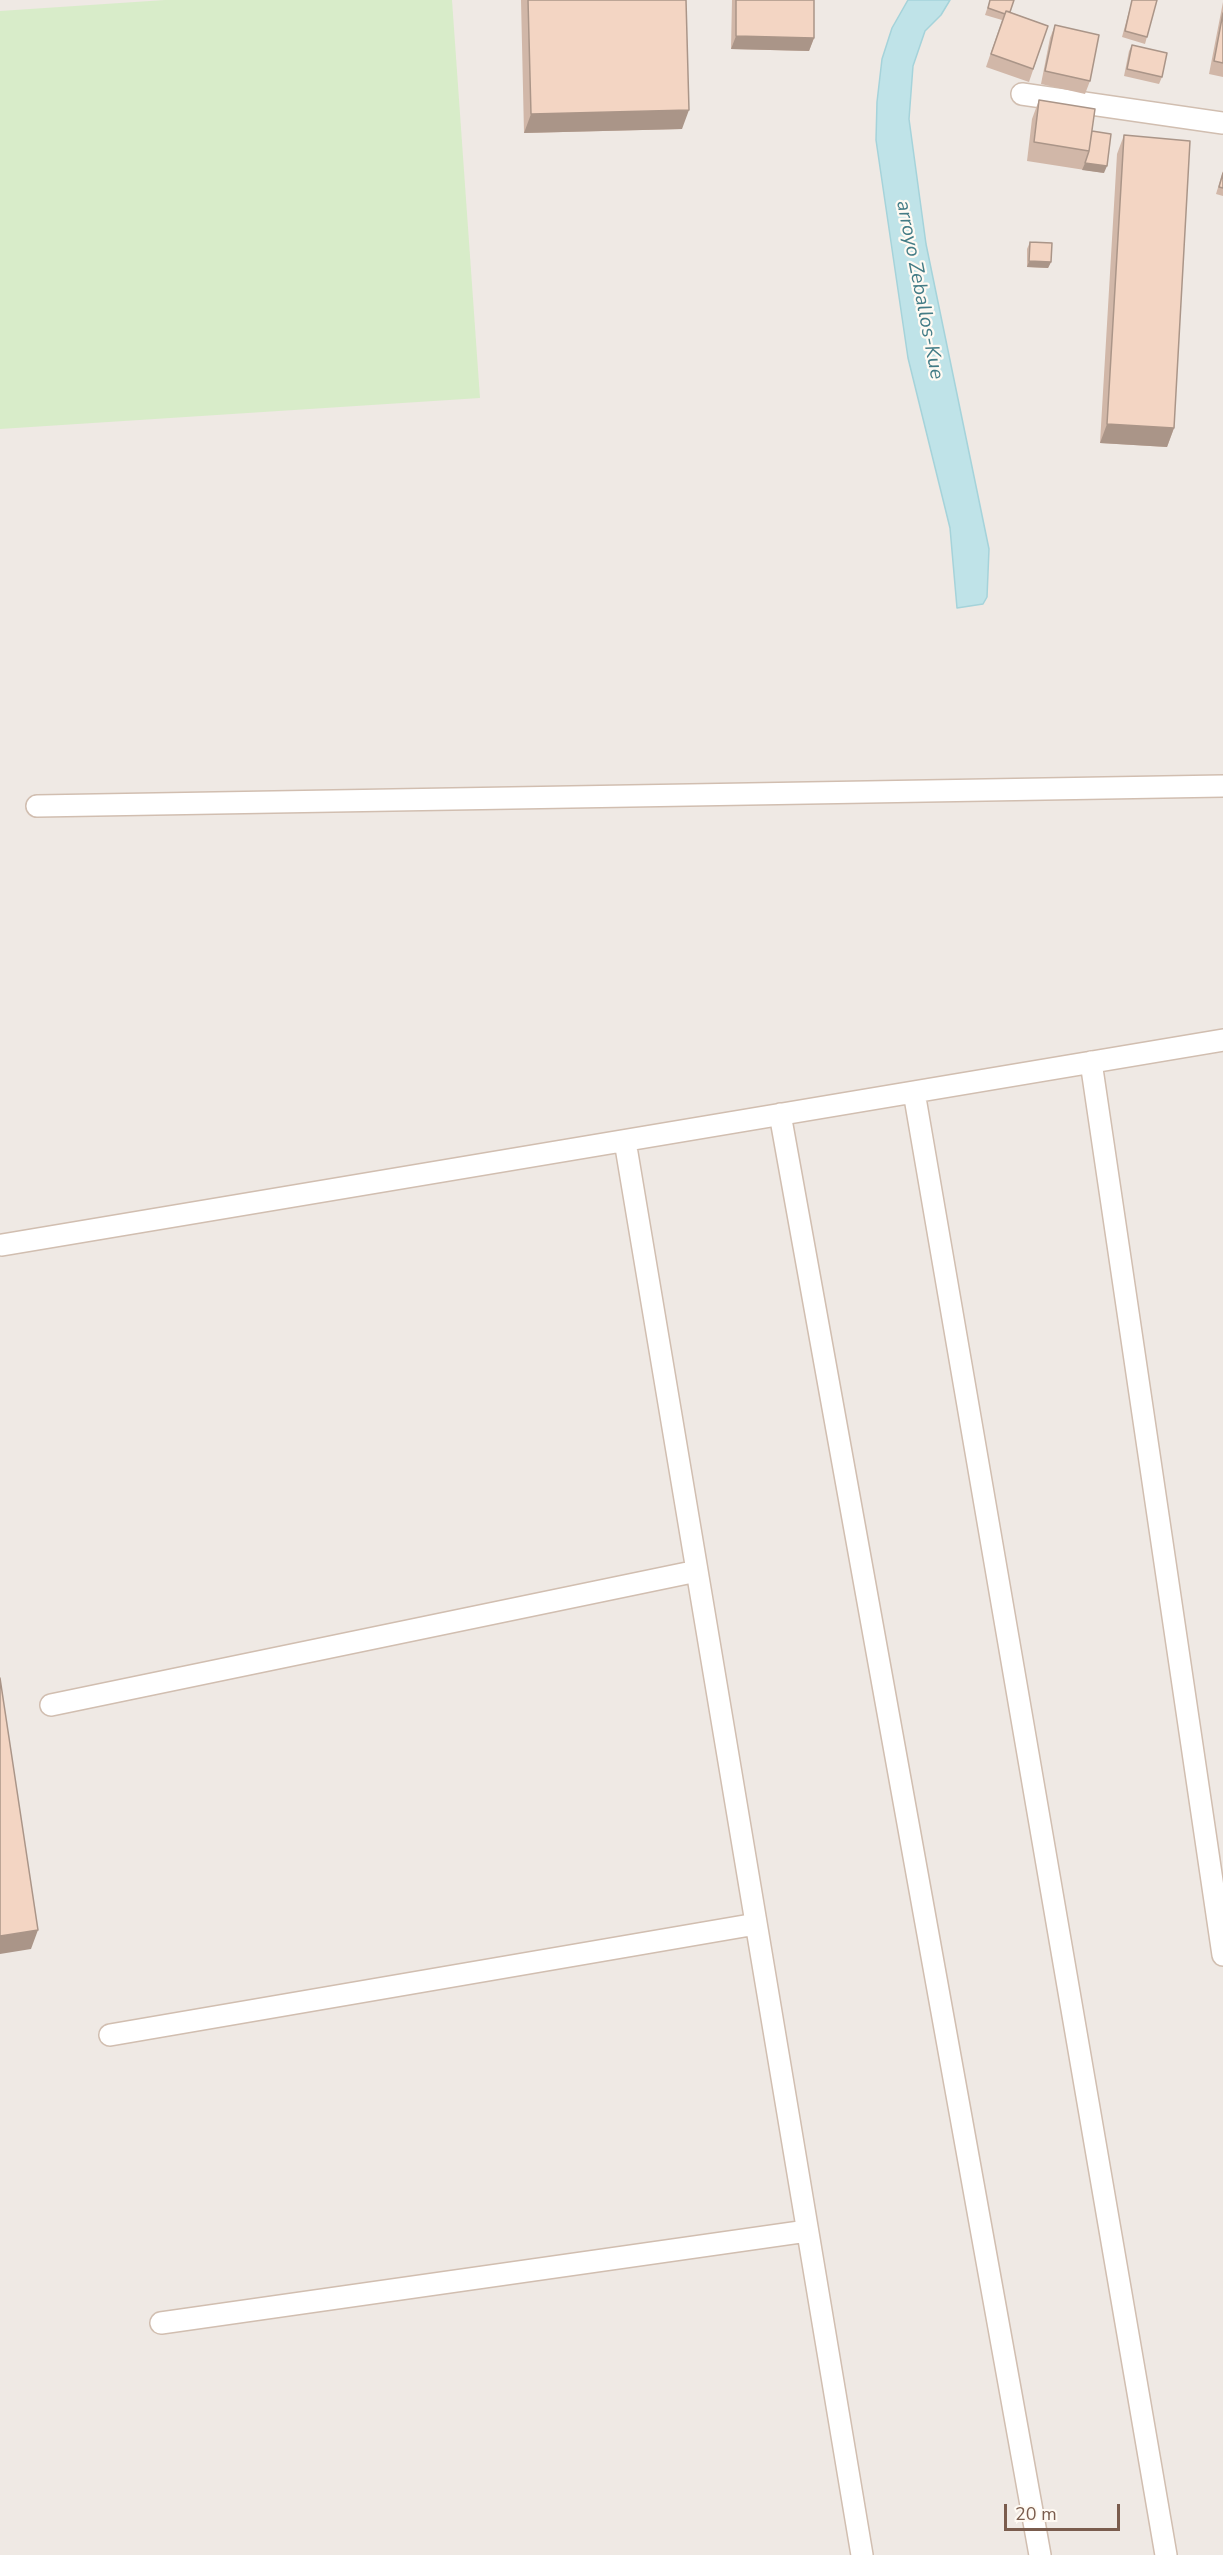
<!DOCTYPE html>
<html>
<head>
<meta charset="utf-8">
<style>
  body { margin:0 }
  #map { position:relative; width:1223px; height:2555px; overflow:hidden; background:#fdf6ec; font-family:"Nunito Sans",sans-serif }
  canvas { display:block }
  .scale { position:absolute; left:1004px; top:2504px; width:116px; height:27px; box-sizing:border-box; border:3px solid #7a5c4d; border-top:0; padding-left:8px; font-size:18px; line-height:21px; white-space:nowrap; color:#7a5c4d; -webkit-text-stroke:4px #fffaf3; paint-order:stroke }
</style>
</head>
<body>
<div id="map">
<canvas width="1223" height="2555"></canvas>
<div class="scale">20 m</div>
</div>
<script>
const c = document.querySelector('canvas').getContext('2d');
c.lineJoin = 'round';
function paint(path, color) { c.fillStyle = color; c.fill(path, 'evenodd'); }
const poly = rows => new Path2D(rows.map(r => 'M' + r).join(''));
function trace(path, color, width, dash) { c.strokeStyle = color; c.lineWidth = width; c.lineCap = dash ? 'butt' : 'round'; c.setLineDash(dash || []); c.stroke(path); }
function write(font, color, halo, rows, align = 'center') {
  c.font = font + ' "Nunito Sans",sans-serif'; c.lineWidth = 4.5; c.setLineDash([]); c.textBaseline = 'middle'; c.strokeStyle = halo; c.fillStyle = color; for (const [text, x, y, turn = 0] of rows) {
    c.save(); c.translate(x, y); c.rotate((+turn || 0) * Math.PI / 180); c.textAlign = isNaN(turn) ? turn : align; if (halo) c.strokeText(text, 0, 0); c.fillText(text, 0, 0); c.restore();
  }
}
paint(poly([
  [0,0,1223,0,1223,2555,0,2555]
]), '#efe9e4');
paint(poly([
  [165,0,452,0,480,398,0,429,0,11]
]), '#d8ecc9');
const water = poly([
  [908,0,950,0,941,15,925,31,913,66,909,119,926,244,989,549,987,597,983,604,957,608,950,528,908,358,876,140,877,102,882,59,892,28,908,0]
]);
paint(water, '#bfe3e8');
trace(water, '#a5d3da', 1.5);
const service = poly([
  [1022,94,1223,123],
  [37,806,1223,786],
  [1091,1062,1223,1955],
  [914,1092,1166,2555],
  [780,1114,1040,2555],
  [625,1141,862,2555],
  [2,1245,1223,1040],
  [51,1705,697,1571],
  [110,2035,756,1924],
  [161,2323,807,2231]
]);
trace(service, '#d1beb0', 24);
trace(service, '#fff', 21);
paint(poly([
  [521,0,686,0,682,129,524,133],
  [732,0,814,0,814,38,809,51,731,49],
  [990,0,1010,12,1048,26,1029,82,986,67,1002,20,985,15],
  [1132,0,1157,0,1145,44,1122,37],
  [1223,2,1223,77,1209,74],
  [1055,25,1090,81,1085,94,1041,84,1050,38],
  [1132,45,1162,77,1159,84,1124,76,1129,51],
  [1039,100,1092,131,1104,173,1027,161,1032,119],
  [1124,135,1174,428,1167,447,1100,443,1117,154],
  [1223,171,1223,196,1216,194],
  [1030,242,1051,262,1048,268,1027,267,1027,249]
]), '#d1b7a8');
paint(poly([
  [736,36,814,38,809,51,731,49],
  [689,110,682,129,524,133,531,114],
  [1085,163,1107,166,1104,173,1082,170],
  [1029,261,1051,262,1048,268,1027,267],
  [1107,424,1174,428,1167,447,1100,443],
  [38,1930,31,1949,0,1954,0,1936]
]), '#aa9588');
const building = poly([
  [528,0,686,0,689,110,531,114,528,0],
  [736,0,814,0,814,38,736,36,736,0],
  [990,0,1014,0,1010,12,1006,11,1005,14,988,8,990,0],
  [1132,0,1157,0,1147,37,1125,31,1132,0],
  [1006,11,1048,26,1033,69,991,54,1006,11],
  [1223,13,1223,63,1214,61,1223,13],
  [1055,25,1099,35,1090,81,1045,71,1055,25],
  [1132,45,1167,53,1162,77,1127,69,1132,45],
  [1039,100,1095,109,1089,151,1034,142,1039,100],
  [1092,131,1111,134,1107,166,1085,163,1089,151,1092,131],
  [1124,135,1190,141,1174,428,1107,424,1124,135],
  [1223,173,1223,188,1219,187,1223,173],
  [1030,242,1052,243,1051,262,1029,261,1030,242],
  [0,1678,38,1930,0,1936,0,1678]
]);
paint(building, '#f3d5c3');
trace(building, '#aa9588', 1.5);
write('italic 20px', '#437c86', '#fffaf3', [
  ["arroyo Zeballos-Kue",919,290,79]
]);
</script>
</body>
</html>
